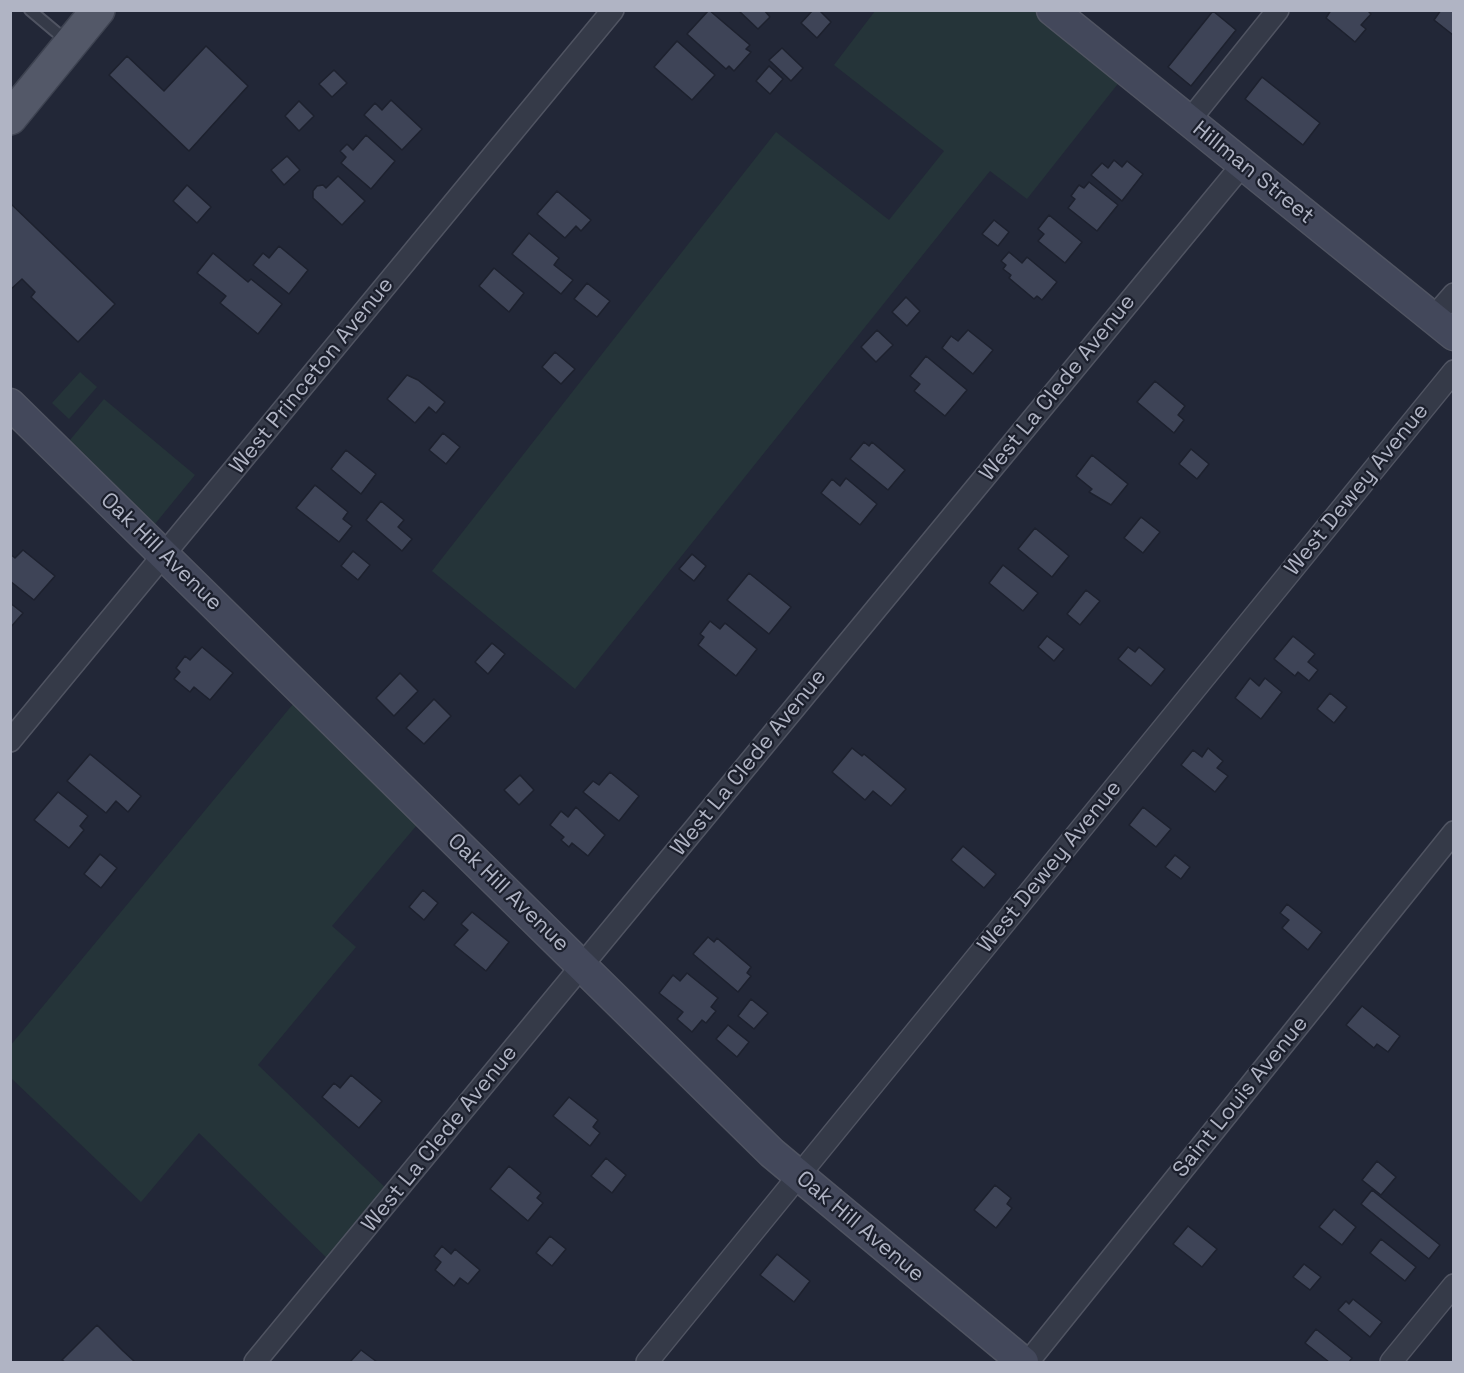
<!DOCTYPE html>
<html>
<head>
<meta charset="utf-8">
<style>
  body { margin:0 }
  #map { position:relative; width:1464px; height:1373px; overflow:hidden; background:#222737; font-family:"Space Grotesk",sans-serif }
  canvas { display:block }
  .frame { position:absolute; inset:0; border:12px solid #b0b4c4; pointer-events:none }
</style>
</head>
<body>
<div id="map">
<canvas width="1464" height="1373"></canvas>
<div class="frame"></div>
</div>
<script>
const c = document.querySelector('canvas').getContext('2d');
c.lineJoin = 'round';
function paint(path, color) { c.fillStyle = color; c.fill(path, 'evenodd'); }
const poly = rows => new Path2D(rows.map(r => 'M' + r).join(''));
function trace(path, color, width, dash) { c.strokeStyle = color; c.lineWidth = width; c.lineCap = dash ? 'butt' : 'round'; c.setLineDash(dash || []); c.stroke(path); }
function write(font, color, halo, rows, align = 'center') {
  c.font = font + ' "Space Grotesk",sans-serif'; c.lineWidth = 4.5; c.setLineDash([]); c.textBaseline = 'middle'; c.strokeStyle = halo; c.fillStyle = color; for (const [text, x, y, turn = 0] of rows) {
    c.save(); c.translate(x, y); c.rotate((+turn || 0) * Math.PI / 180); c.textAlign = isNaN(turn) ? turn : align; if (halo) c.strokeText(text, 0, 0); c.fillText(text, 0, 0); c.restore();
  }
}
paint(poly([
  [875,11,1052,11,1128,71,1027,199,990,171,575,689,432,571,776,132,889,220,944,151,834,65],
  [80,372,97,387,69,419,52,403],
  [104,399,195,475,155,524,70,440],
  [303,692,427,813,332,926,356,947,258,1065,393,1195,335,1266,199,1133,141,1202,11,1078,10,1046]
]), '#253439');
const building = poly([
  [709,10,750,45,746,49,751,52,734,71,729,66,726,69,687,34,709,10],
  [738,10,764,10,770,17,758,29,738,10],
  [813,10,819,10,831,22,817,38,801,23,813,10],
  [1331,10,1367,10,1371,14,1361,25,1366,29,1355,42,1326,18,1331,10],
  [1441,10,1454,10,1453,35,1434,20,1441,10],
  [1213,11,1236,30,1191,86,1168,67,1213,11],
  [677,41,715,75,692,100,654,67,677,41],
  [206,46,248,86,189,151,109,75,127,56,164,91,206,46],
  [782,48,803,68,791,81,769,60,782,48],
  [769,66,783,79,770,94,756,81,769,66],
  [334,70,347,83,332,97,319,84,334,70],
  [1262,77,1320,123,1303,145,1245,99,1262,77],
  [391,100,422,129,402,150,364,115,375,103,382,110,391,100],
  [299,101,314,116,299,131,285,116,299,101],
  [366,135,395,161,371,189,341,163,346,157,340,151,347,144,353,150,366,135],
  [287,156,300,170,284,185,271,170,287,156],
  [1114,160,1122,167,1127,161,1143,174,1122,201,1091,175,1102,163,1108,168,1114,160],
  [338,176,365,201,342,225,313,198,313,191,317,186,323,185,326,188,338,176],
  [1089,182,1118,205,1097,231,1068,208,1075,199,1071,196,1079,185,1084,188,1089,182],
  [187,185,211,207,197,223,173,201,187,185],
  [557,191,591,220,581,231,576,226,565,238,537,214,557,191],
  [10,203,115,304,78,342,31,297,35,292,22,279,10,290,10,203],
  [1049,215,1082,242,1065,263,1038,241,1044,234,1038,229,1049,215],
  [994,220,1009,232,998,246,982,234,994,220],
  [529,233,559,258,554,265,573,280,561,294,512,254,529,233],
  [279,246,308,270,289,294,253,265,263,253,269,258,279,246],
  [1009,252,1022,263,1027,257,1057,282,1042,300,1037,296,1034,299,1009,278,1011,275,1003,269,1006,265,1001,261,1009,252],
  [213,253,248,282,251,279,282,304,258,334,220,303,226,296,197,273,213,253],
  [494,268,524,293,509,312,479,286,494,268],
  [587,283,610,301,597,317,574,299,587,283],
  [906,297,920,311,907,326,892,312,906,297],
  [877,330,893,345,876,362,861,347,877,330],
  [968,330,993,350,973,374,942,348,951,336,958,341,968,330],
  [555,352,575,369,561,384,542,367,555,352],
  [926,356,967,390,945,416,914,391,920,384,910,376,926,356],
  [407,375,418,380,445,402,436,413,429,407,415,423,387,399,407,375],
  [1155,381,1185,406,1178,415,1184,420,1174,433,1137,402,1155,381],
  [443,433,460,447,446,464,429,450,443,433],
  [864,442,869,446,872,442,905,470,888,490,850,459,864,442],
  [1191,449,1209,464,1197,479,1179,464,1191,449],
  [346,450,376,474,361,494,331,469,346,450],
  [1092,455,1128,484,1111,505,1089,492,1092,489,1076,476,1092,455],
  [846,478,877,504,860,525,821,493,832,479,840,486,846,478],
  [315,485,348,512,343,519,352,526,339,542,296,508,315,485],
  [381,501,404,520,398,527,412,539,402,551,366,520,381,501],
  [1141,517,1160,532,1143,553,1124,538,1141,517],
  [1035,528,1069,556,1052,577,1018,549,1035,528],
  [23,550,55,576,34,600,10,581,10,554,15,558,23,550],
  [353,551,370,565,358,580,341,566,353,551],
  [692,554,706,566,694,581,679,569,692,554],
  [1003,565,1038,593,1023,611,989,583,1003,565],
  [749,573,791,607,769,634,727,600,749,573],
  [1086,590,1100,601,1080,625,1067,614,1086,590],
  [10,603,23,613,10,628,10,603],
  [710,621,720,629,725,623,757,649,736,676,698,645,704,637,700,634,710,621],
  [1047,636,1064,649,1054,661,1038,647,1047,636],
  [1293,636,1315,654,1308,662,1318,670,1309,681,1298,672,1295,676,1274,659,1293,636],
  [492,643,505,654,488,674,475,662,492,643],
  [202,647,233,673,210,700,194,687,190,692,174,679,180,672,176,668,185,656,190,660,202,647],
  [1128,647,1135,652,1139,647,1165,669,1151,686,1118,659,1128,647],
  [400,673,418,691,394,716,376,698,400,673],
  [1250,678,1259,686,1265,678,1282,692,1261,719,1235,698,1250,678],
  [1330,693,1347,707,1334,723,1317,709,1330,693],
  [434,699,451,716,424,744,406,728,434,699],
  [852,748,862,756,864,754,906,789,891,806,873,791,865,800,832,772,852,748],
  [1208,748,1223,761,1217,768,1228,776,1215,792,1181,765,1193,750,1202,757,1208,748],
  [90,754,141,796,128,812,116,801,106,813,67,781,90,754],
  [610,772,639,796,619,821,583,792,593,781,599,785,610,772],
  [520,775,534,790,519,805,504,790,520,775],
  [58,792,88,816,80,826,84,830,69,848,34,820,58,792],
  [576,807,605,835,588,856,572,843,569,847,561,840,564,837,550,825,561,811,568,817,576,807],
  [1143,807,1171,829,1156,847,1129,825,1143,807],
  [963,846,996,874,984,888,951,860,963,846],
  [100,854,117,868,101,888,84,874,100,854],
  [1175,855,1190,867,1181,879,1165,867,1175,855],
  [423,890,438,903,424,920,409,907,423,890],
  [1287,904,1322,932,1308,950,1282,928,1289,920,1280,913,1287,904],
  [472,912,509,942,486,971,454,945,468,930,461,924,472,912],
  [708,937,714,942,717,938,751,967,747,973,751,976,738,992,693,954,708,937],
  [687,973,718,998,711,1007,716,1011,706,1023,702,1020,692,1032,677,1019,683,1012,659,993,673,975,680,981,687,973],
  [751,999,768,1013,754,1029,738,1016,751,999],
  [1362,1006,1400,1036,1388,1052,1377,1044,1374,1048,1346,1025,1362,1006],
  [728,1025,749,1042,737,1057,716,1039,728,1025],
  [351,1075,382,1101,359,1128,322,1097,334,1083,340,1088,351,1075],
  [569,1097,598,1120,593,1127,600,1133,590,1146,553,1116,569,1097],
  [606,1158,626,1175,612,1193,591,1176,606,1158],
  [1377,1161,1396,1177,1381,1195,1362,1180,1377,1161],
  [509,1166,541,1193,537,1198,543,1203,528,1221,490,1189,509,1166],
  [995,1185,1011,1198,1007,1204,1012,1208,996,1228,974,1210,995,1185],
  [1372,1190,1440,1245,1429,1259,1361,1204,1372,1190],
  [1334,1209,1356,1227,1342,1245,1319,1227,1334,1209],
  [1188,1226,1217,1249,1202,1267,1173,1244,1188,1226],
  [550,1236,566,1249,552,1266,536,1253,550,1236],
  [1381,1239,1416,1267,1405,1281,1370,1253,1381,1239],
  [442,1246,451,1254,455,1249,480,1270,468,1284,460,1278,454,1286,435,1270,441,1262,434,1256,442,1246],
  [777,1254,810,1281,794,1302,760,1275,777,1254],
  [1304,1264,1321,1277,1310,1290,1293,1277,1304,1264],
  [1353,1299,1382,1322,1370,1337,1338,1310,1346,1301,1349,1304,1353,1299],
  [97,1325,123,1351,135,1362,65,1362,62,1360,97,1325],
  [1316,1329,1352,1358,1349,1362,1329,1362,1305,1343,1316,1329],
  [361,1350,377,1362,350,1362,361,1350]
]);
paint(building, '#3e4457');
trace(building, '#1d212e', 1.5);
const lane = poly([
  [30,10,68,42]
]);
const street = poly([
  [1189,121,1278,10],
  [1433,318,1454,294],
  [10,741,613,10],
  [255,1362,1243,164],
  [647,1362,1454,371],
  [1028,1362,1454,832],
  [1391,1362,1454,1285]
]);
const secondary = poly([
  [1052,10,1454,335],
  [10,404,772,1153,1023,1362]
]);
const primary = poly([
  [10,118,98,10]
]);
trace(lane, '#505462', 14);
trace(street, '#505462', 24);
trace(secondary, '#505462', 33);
trace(primary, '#3e4351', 36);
trace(lane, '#353a48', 10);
trace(street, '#353a48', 21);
trace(secondary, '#43485b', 30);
trace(primary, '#535868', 33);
write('22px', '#b0b4c4', '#1b1f2c', [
  ["Hillman Street",1253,173,39],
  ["West Princeton Avenue",312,376,-51],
  ["West La Clede Avenue",1058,388,-51],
  ["West Dewey Avenue",1357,490,-51],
  ["Oak Hill Avenue",161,552,44],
  ["West La Clede Avenue",749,763,-51],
  ["West Dewey Avenue",1050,867,-51],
  ["Oak Hill Avenue",508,893,44],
  ["Saint Louis Avenue",1241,1097,-51],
  ["West La Clede Avenue",440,1139,-51],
  ["Oak Hill Avenue",860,1227,40]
]);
</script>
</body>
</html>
